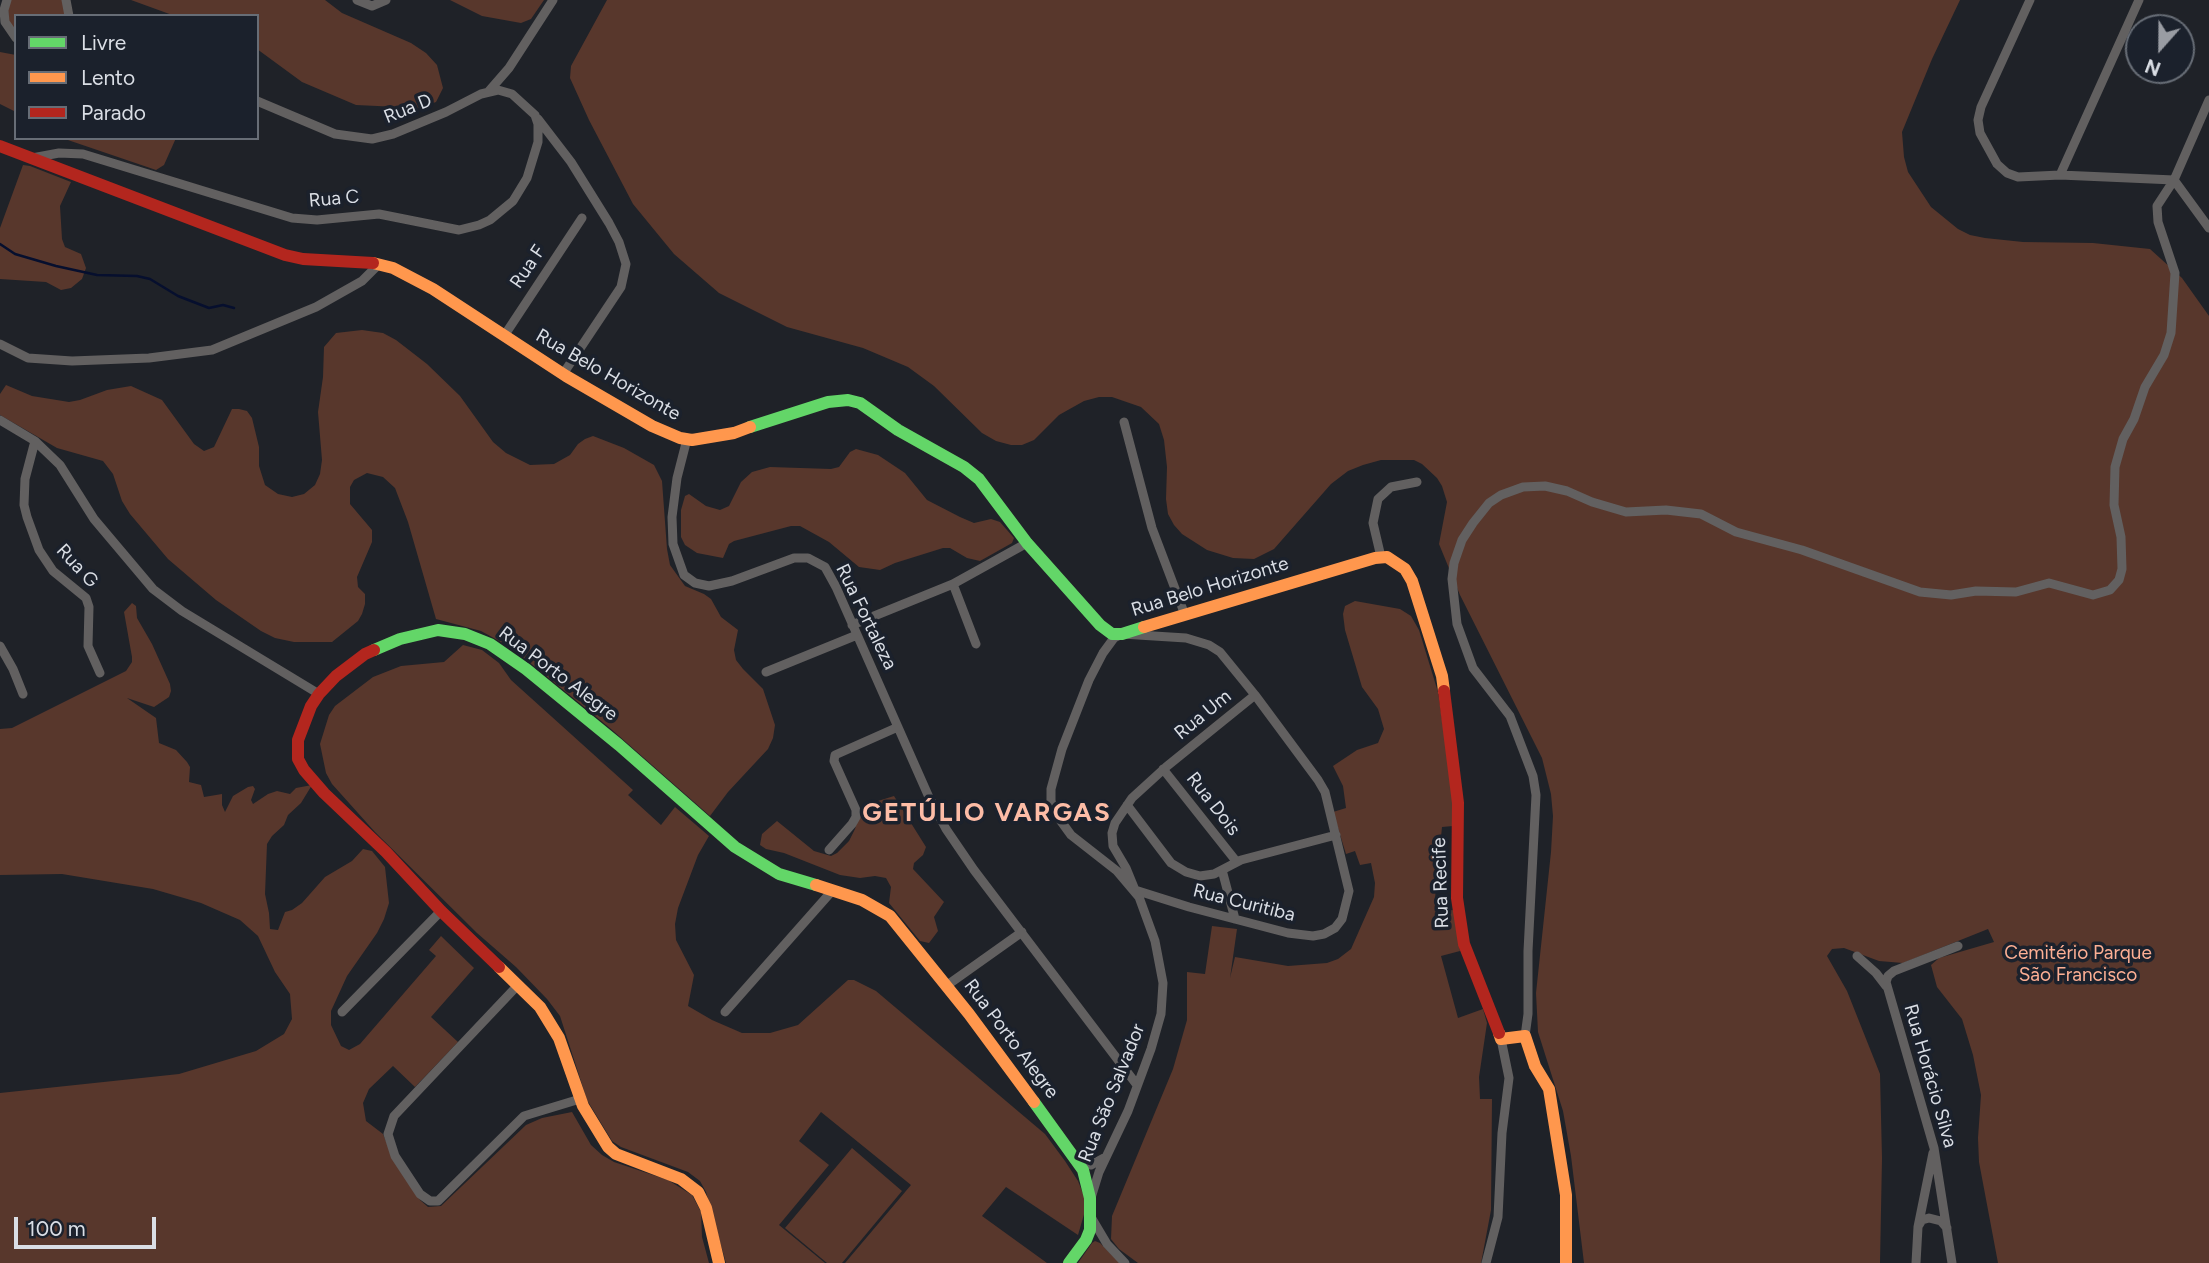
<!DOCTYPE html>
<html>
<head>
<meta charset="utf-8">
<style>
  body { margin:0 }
  #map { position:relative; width:2209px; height:1263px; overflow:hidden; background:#1f2228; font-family:Figtree,sans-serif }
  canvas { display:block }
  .legend { position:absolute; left:14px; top:14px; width:245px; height:126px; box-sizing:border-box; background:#1b212c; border:2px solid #676d76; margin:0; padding:9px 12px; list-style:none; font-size:21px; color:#dadee5 }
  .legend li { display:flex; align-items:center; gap:14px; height:35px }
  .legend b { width:35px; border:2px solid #676d76 }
  .north { position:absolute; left:2125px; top:14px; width:70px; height:70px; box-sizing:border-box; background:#1b212c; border:2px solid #676d76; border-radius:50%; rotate:201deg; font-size:19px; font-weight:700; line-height:28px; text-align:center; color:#dadee5 }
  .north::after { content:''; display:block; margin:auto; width:24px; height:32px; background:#999ca3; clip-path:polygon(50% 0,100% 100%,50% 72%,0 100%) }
  .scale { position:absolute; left:14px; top:1217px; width:142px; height:32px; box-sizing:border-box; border:4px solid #dadee5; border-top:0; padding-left:9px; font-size:21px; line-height:24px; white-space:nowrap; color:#dadee5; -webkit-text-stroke:5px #1b212c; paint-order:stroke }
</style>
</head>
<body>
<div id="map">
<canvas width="2209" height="1263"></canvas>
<ul class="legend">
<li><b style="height:9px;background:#63d668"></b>Livre</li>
<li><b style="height:9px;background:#ff974d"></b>Lento</li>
<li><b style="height:9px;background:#b3261e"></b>Parado</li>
</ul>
<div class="north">N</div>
<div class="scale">100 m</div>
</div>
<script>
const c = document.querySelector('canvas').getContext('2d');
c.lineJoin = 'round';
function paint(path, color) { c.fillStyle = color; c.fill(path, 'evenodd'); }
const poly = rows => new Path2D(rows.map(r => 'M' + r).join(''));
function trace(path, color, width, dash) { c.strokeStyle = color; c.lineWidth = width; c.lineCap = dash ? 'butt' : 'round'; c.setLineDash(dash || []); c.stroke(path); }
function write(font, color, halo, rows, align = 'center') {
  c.font = font + ' Figtree,sans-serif'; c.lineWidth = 7; c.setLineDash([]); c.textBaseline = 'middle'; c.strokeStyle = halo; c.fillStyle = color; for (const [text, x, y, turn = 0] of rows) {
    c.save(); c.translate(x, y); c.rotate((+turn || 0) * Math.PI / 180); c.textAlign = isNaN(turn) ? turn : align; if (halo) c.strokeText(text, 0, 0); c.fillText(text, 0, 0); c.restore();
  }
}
paint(poly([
  [7,0,66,0,68,16,16,16,16,37,10,31],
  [131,0,325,0,342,13,411,43,426,53,437,65,443,88,436,102,420,108,356,105,302,82,257,49,257,16,175,16],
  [450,0,544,0,531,19,521,23,482,16],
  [607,0,1960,0,1932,59,1902,132,1904,157,1908,172,1931,207,1958,229,1970,235,1985,238,2023,242,2093,243,2150,249,2182,278,2209,316,2209,1263,1998,1263,1979,1162,1978,1138,1981,1095,1973,1055,1962,1019,1937,987,1931,965,1939,958,1994,942,1988,929,1903,963,1879,961,1844,948,1832,949,1827,956,1847,991,1880,1074,1882,1158,1880,1263,1584,1263,1571,1156,1563,1111,1538,1032,1536,993,1551,852,1553,816,1551,794,1542,758,1460,595,1439,544,1447,502,1442,486,1437,478,1422,464,1414,460,1381,460,1363,465,1348,471,1331,484,1274,549,1254,559,1233,558,1207,550,1182,534,1174,525,1168,514,1166,499,1167,467,1164,440,1159,424,1141,407,1112,397,1099,397,1084,401,1059,415,1034,440,1022,445,1011,445,996,441,982,433,934,386,908,367,863,348,787,327,719,293,674,254,633,204,589,120,570,78,571,66],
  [0,52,16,55,16,112,0,104],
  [62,138,176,138,164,165,156,170],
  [23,165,30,166,71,182,60,206,62,239,65,247,81,254,86,268,82,279,71,288,61,290,46,282,0,279,0,228],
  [362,330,383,333,396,340,427,364,460,396,493,442,506,453,530,465,554,464,570,455,578,444,585,439,593,436,624,448,654,465,662,481,667,549,670,565,685,586,704,594,711,599,721,617,738,630,734,650,736,660,743,669,763,689,775,725,773,738,768,749,728,792,710,816,611,729,512,648,481,631,436,619,408,522,395,488,383,477,367,473,354,480,350,487,350,504,372,530,372,542,357,577,358,587,365,594,365,604,362,614,358,621,332,642,294,642,275,638,261,631,216,600,168,559,130,514,122,501,113,474,103,461,57,448,0,415,0,394,6,385,32,396,69,402,80,400,107,390,131,386,162,400,194,444,204,451,214,447,232,409,239,409,247,411,252,418,259,447,259,466,265,485,278,494,292,497,304,494,315,485,320,474,322,460,318,412,323,377,324,347,336,333],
  [856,449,878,455,905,473,927,500,960,517,974,523,991,519,1000,522,1014,538,1012,543,980,561,967,558,950,548,943,548,895,563,880,570,859,567,829,542,800,526,791,526,734,541,729,544,723,558,697,553,685,545,681,537,681,510,685,496,689,494,706,506,720,510,729,506,741,482,752,472,770,467,831,469,839,467,850,452],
  [1355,601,1400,609,1411,616,1419,630,1438,692,1452,786,1453,826,1442,827,1435,898,1437,912,1454,910,1460,951,1441,956,1458,1018,1483,1009,1487,1023,1479,1077,1480,1099,1492,1099,1491,1210,1482,1258,1481,1263,1138,1263,1119,1249,1111,1239,1112,1216,1173,1069,1187,1020,1187,972,1205,974,1212,926,1237,929,1230,978,1235,957,1288,966,1327,963,1338,959,1351,949,1374,897,1375,883,1371,863,1360,865,1355,851,1346,854,1333,812,1346,808,1343,786,1333,766,1357,750,1378,743,1384,729,1378,709,1362,687,1345,630,1343,614,1345,606],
  [132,603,136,606,137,618,152,644,170,684,171,691,169,697,154,707,127,698,156,718,159,743,176,750,187,762,190,767,189,782,201,785,204,797,222,794,222,805,225,812,233,796,248,787,253,786,255,789,251,800,253,804,268,794,277,791,290,794,296,788,312,785,301,803,288,815,284,825,272,836,267,844,265,894,269,913,270,929,278,930,285,912,292,910,302,903,325,877,352,861,363,849,372,851,385,867,389,903,384,919,377,933,347,976,331,1011,331,1025,341,1046,349,1050,360,1044,436,956,429,950,441,936,474,968,431,1017,458,1042,415,1087,393,1066,369,1089,363,1103,366,1121,383,1134,395,1163,420,1200,428,1207,441,1206,526,1125,542,1118,572,1112,591,1145,602,1155,614,1162,668,1180,692,1195,701,1212,702,1237,709,1263,0,1263,0,1093,179,1074,256,1051,284,1034,292,1019,290,994,275,972,258,936,240,920,201,903,153,889,62,874,0,875,0,729,12,728,126,671,132,662,132,657,124,612],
  [463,645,482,650,499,663,511,680,633,790,628,795,661,825,675,807,709,836,698,855,678,908,675,924,676,940,694,975,688,1006,712,1020,742,1033,770,1033,798,1025,848,980,854,980,876,991,1045,1134,1065,1161,1078,1181,1084,1196,1085,1211,1078,1235,1006,1187,982,1216,1047,1263,845,1263,911,1185,821,1112,799,1141,829,1165,779,1225,825,1263,726,1263,706,1192,700,1181,688,1172,621,1147,612,1141,587,1100,560,1016,547,999,516,967,477,933,375,832,332,784,326,773,320,744,329,715,335,706,373,677,401,666,444,662],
  [894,796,926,847,923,855,914,863,913,869,944,902,934,917,938,931,929,943,920,941,889,903,891,887,886,878,875,876,860,878,840,875,784,853,766,849,760,845,762,834,777,821,814,851,831,856,837,853,849,841,855,829,861,809,865,805],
  [852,1148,902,1191,842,1263,827,1263,785,1228],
  [1095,1241,1100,1243,1120,1263,1078,1263,1092,1243]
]), '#58372c');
trace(poly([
  [0,244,15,254,56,266,97,275,137,276,150,279,178,296,209,308,223,305,234,308]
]), '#060f2e', 2.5);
trace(poly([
  [7,0,4,10,5,22,16,38],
  [66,0,69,16],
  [357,0,372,6,386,0],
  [2030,0,1981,107,1978,120,1980,133,1997,164,2007,173,2018,177,2060,175,2174,180],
  [489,91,509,68,553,0],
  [538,119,571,162,609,223,619,242,626,264,621,287,563,374],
  [32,158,59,153,83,154,292,218,317,220,379,214,459,230,479,225,490,220,513,201,527,178,538,142,538,124,535,115,512,94,498,90,481,94,446,112,393,134,372,139,335,134,257,101],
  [2060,175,2139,0],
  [2174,180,2209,228],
  [504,336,582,218],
  [0,344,28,358,72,361,149,358,212,350,316,307,362,281,379,264],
  [0,420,35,441,60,465,94,519,153,589,182,611,319,694],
  [1124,422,1152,528,1185,615],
  [687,439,677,478,672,517,673,544,684,575,695,583,709,586,732,581,794,558,808,558,825,567,836,587,928,795,946,829,974,870,1137,1085],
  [35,441,25,479,24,505,27,517,39,550,53,571,86,598,89,607,88,646,100,673],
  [1381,557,1373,523,1378,499,1391,487,1417,482],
  [953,584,976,644],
  [852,625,953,584,1027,543],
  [0,646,13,669,23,694],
  [766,672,857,635],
  [1163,769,1236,861],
  [1127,805,1171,863,1186,872,1200,876,1214,874,1241,860,1336,835],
  [829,850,852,824,856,817,856,810,834,761,835,755,898,727],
  [1222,870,1235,919],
  [1857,956,1876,973,1886,986],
  [518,985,394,1116,388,1134,395,1156,420,1194,430,1201,438,1201,524,1116,580,1099],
  [946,986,1022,932],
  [342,1012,441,911],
  [725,1012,832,891],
  [1525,1036,1528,1014,1528,951,1536,795,1533,776,1510,716,1473,668,1457,624,1452,579,1454,563,1462,540,1473,523,1489,503,1501,495,1523,487,1545,486,1567,491,1592,502,1626,512,1666,510,1701,514,1736,532,1802,550,1920,592,1951,595,1976,591,2016,592,2049,583,2093,595,2110,590,2119,580,2122,569,2121,537,2114,505,2115,467,2123,439,2134,419,2145,387,2164,355,2171,333,2175,273,2158,222,2157,206,2174,180,2209,100],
  [1077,1158,1091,1165,1104,1158],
  [1091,1198,1099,1172,1128,1111,1151,1049,1161,1014,1163,983,1155,941,1139,897,1117,871,1071,835,1055,813,1051,801,1051,789,1062,749,1089,680,1103,653,1114,638,1122,634,1186,638,1209,645,1220,652,1255,695,1166,767,1132,798,1115,823,1112,833,1113,846,1126,868,1135,890,1189,907,1288,933,1313,936,1324,934,1335,928,1342,919,1349,891,1325,792,1318,780,1255,695],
  [1091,1217,1107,1244,1125,1263],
  [1919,1225,1922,1220,1929,1218,1941,1221,1947,1228],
  [1486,1263,1498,1217,1502,1133,1509,1078,1501,1039],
  [1916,1263,1918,1227,1933,1153],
  [1952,1263,1934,1148,1886,982,1888,976,1894,971,1958,946]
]), '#626060', 9);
trace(poly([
  [750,427,828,402,848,400,860,403,898,430,964,467,979,479,1027,543,1100,625,1112,634,1122,634,1144,627],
  [374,650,400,639,438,630,465,634,490,644,526,669,619,745,735,847,779,874,816,885],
  [1034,1102,1083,1170,1090,1198,1090,1230,1086,1240,1069,1263]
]), '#63d668', 12);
trace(poly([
  [373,263,393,268,433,289,566,376,652,426,680,438,692,440,734,433,750,427],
  [1144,627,1375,558,1387,557,1405,569,1412,581,1442,676,1444,691],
  [816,885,862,900,890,916,969,1014,1034,1102],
  [499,967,540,1007,559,1038,583,1106,608,1147,616,1154,681,1179,698,1192,706,1208,719,1263],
  [1499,1033,1501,1039,1525,1036,1535,1066,1549,1089,1566,1195,1566,1263]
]), '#ff974d', 12);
trace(poly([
  [0,146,285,255,303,259,373,263],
  [374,650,365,654,336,676,319,694,311,706,298,740,298,759,304,770,324,793,386,852,441,911,499,967],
  [1444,691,1458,803,1457,898,1464,944,1499,1033]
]), '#b3261e', 12);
write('19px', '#dadee5', '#1b212c', [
  ["Rua D",408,109,-22],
  ["Rua C",334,199,-5],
  ["Rua F",528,267,-56],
  ["Rua Belo Horizonte",608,375,30],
  ["Rua G",77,566,47],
  ["Rua Belo Horizonte",1210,587,-17],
  ["Rua Fortaleza",866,617,64],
  ["Rua Porto Alegre",558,674,37],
  ["Rua Um",1203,715,-39],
  ["Rua Dois",1213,804,52],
  ["Rua Recife",1441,883,-92],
  ["Rua Curitiba",1244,903,14],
  ["Rua Porto Alegre",1011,1039,53],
  ["Rua Horácio Silva",1930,1076,74],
  ["Rua São Salvador",1112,1093,-68]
]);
write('19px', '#fdaf94', '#1b212c', [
  ["Cemitério Parque",2078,953],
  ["São Francisco",2078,975]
]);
c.letterSpacing = '2px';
write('bold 26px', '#fcbca6', '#1b212c', [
  ["GETÚLIO VARGAS",987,813]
]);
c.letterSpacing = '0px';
</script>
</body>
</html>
